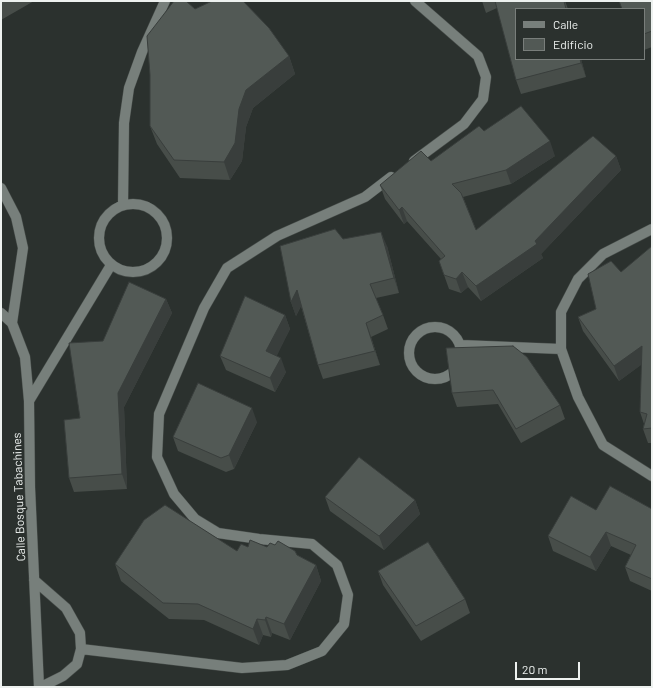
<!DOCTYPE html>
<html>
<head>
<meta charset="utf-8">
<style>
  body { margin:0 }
  #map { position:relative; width:653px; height:688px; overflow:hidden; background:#2b312e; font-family:Barlow,sans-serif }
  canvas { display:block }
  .frame { position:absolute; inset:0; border:2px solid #edf1ef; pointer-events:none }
  .legend { position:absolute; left:515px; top:8px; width:130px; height:52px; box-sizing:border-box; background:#2b312e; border:1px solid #797e7b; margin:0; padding:5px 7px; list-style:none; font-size:12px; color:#edf1ef }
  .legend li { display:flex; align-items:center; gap:8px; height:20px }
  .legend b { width:20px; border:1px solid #797e7b }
  .scale { position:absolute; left:515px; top:662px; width:65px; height:18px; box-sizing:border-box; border:2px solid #edf1ef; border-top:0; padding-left:5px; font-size:12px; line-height:14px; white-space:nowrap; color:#edf1ef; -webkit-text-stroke:3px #2b312e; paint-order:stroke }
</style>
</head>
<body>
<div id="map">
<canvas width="653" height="688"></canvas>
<div class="frame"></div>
<ul class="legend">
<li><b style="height:5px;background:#777f7b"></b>Calle</li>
<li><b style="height:11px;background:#525955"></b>Edificio</li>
</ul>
<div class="scale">20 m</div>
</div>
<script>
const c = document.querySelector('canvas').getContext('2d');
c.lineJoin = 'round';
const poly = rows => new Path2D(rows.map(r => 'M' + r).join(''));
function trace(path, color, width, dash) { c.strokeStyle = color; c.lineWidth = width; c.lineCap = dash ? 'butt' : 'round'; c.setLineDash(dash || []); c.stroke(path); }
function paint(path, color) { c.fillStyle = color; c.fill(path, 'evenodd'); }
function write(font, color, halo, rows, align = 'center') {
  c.font = font + ' Barlow,sans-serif'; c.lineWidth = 3.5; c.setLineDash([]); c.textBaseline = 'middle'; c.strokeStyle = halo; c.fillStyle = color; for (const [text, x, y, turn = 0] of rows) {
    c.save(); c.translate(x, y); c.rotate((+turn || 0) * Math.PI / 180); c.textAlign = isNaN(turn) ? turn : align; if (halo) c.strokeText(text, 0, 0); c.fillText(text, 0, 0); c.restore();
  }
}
const minor = poly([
  [414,161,464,124,483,99,486,77,478,56,415,1],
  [1,188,16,217,23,248,12,323],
  '99 238a34 34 0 1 1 68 0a34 34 0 1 1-68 0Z',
  [123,205,124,123,129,88,142,52,165,1],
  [652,229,603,254,578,279,561,312,561,349,578,397,603,445,652,476],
  [1,313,12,323,25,357,29,401,30,487,39,687],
  '409 353a26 26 0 1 1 52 0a26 26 0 1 1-52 0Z',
  [461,345,561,349],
  [29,401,111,265],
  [34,580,66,608,80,633,81,649,77,664,63,676,41,687],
  [81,649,242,668,287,665,322,651,344,624,348,595,337,565,312,544,259,539,218,533,195,519,174,494,157,457,159,414,204,308,227,268,277,236,365,197,391,177]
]);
trace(minor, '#474d4a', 11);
trace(minor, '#777f7b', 10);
paint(poly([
  [1,1,34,1,1,20],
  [482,1,565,1,568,9,516,59,581,59,586,77,521,94,516,80,497,8,486,13],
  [652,1,652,47,644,50,644,9],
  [195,9,289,56,295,74,253,108,246,127,242,161,230,180,180,178,157,144,150,126],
  [484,131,555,156,511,184,463,197,476,230,616,156,621,170,541,254,543,258,481,301,468,287,461,293,449,289,439,261,441,259,407,221,404,224,385,199,380,185,431,161],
  [343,239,387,246,399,293,376,298,383,315,388,329,371,337,380,365,323,379,318,365,301,306,296,316,291,302],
  [652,246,652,443,648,443,643,429,644,424,640,412,642,364,619,381,583,331,578,317,596,309],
  [166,299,172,313,124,407,127,489,74,492,69,478,80,418,103,341],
  [285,315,290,329,276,356,286,372,275,392,226,370,220,356],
  [446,348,560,405,565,419,521,443,498,404,457,407,452,393],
  [257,422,234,469,226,472,178,451,173,437],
  [325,497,415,500,420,514,384,550,330,511],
  [652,509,652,591,630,581,625,567,631,555,611,546,596,571,553,551,548,536,596,510],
  [248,547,297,555,316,565,321,581,290,640,272,633,271,637,263,635,259,645,204,620,169,619,121,581,115,564,237,551],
  [378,571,465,599,470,613,421,641,383,585]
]), '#474d49');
paint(poly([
  [289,56,295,74,253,108,246,127,242,161,230,180,224,162,239,109,246,90],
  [580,59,581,59,586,77,581,63],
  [550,141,555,156,511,184,506,170],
  [616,156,621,170,541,254,543,258,481,301,476,286,535,241],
  [402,207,407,221,404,224,399,210],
  [381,232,387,246,399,293,394,278],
  [462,272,468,287,461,293,456,279],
  [297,290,302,304,296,316,291,302],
  [166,299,172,313,124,407,127,489,122,474,118,393],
  [285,315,290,329,272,366,266,351],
  [366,323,371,337,380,365,375,351],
  [642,346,648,360,619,381,614,366],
  [281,358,286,372,275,392,270,378],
  [252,408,257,422,234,469,229,455],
  [415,500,420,514,384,550,379,536],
  [606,532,611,546,596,571,590,557],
  [316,565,321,581,290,640,284,624],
  [266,617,272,633,271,637,265,620],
  [257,619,263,635,259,645,253,629]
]), '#393e3c');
const building = poly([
  [174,1,186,1,195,9,212,1,243,1,269,28,289,56,246,90,239,109,235,143,224,162,174,160,150,126,150,75,147,36,174,1],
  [495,1,564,1,566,9,516,9,516,59,580,59,581,63,516,80,495,1],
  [619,1,652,1,652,31,644,34,644,9,622,9,619,1],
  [521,106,550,141,506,170,452,184,461,193,476,230,593,136,616,156,535,241,537,244,476,286,462,272,456,279,444,275,439,261,445,256,402,207,399,210,380,185,421,151,431,161,479,126,484,131,521,106],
  [335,229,343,239,381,232,394,278,370,284,383,315,366,323,375,351,318,365,297,290,291,302,280,246,335,229],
  [652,246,652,428,643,429,647,414,640,412,642,346,614,366,578,317,596,309,588,274,611,261,621,272,652,246],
  [129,282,166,299,118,393,122,474,69,478,64,420,80,418,69,343,103,341,129,282],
  [245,296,285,315,266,351,281,358,270,378,220,356,245,296],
  [513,346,527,357,560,405,516,429,493,390,452,393,446,348,513,346],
  [198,383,252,408,229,455,221,458,173,437,198,383],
  [359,457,415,500,379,536,325,497,359,457],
  [610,486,652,509,652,579,625,567,636,545,606,532,590,557,548,536,571,496,596,510,610,486],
  [165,505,237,551,241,544,248,547,250,540,267,547,270,543,275,545,278,541,295,551,297,555,316,565,284,624,266,617,265,620,257,619,253,629,198,604,163,603,115,564,144,520,165,505],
  [428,542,465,599,416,626,378,571,428,542]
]);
paint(building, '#525955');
trace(building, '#393e3c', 1);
write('12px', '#edf1ef', '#2b312e', [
  ["Calle Bosque Tabachines",19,497,-92]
]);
</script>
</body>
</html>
